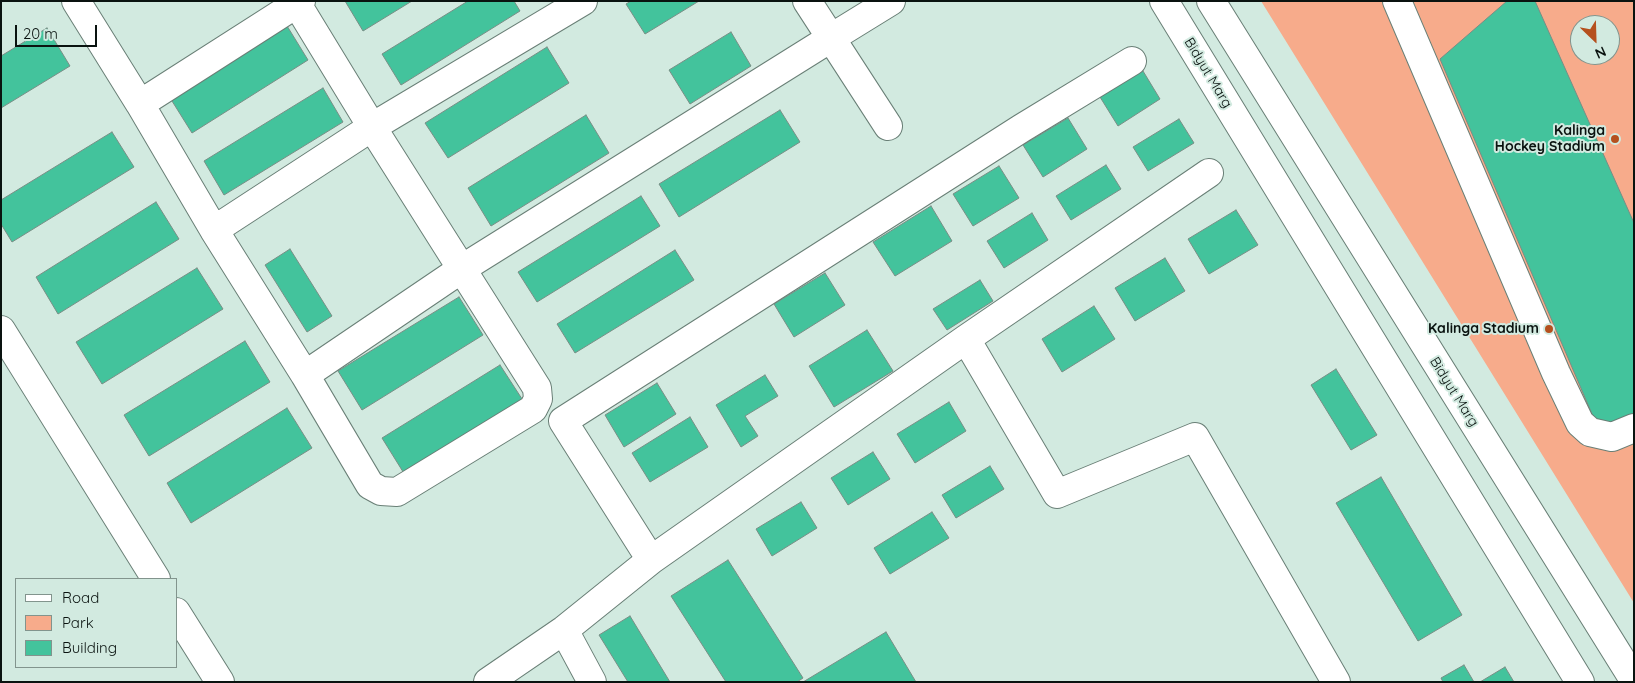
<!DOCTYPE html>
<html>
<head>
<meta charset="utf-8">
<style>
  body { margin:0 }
  #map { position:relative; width:1635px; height:683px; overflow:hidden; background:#d2eae0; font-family:Quicksand,sans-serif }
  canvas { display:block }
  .frame { position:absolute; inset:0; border:2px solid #0a1310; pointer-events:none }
  .legend { position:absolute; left:15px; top:578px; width:162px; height:90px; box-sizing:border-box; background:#d2eae0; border:1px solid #82948d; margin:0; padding:6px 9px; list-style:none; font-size:15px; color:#0a1310 }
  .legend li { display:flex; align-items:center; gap:10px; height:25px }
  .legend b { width:25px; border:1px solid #82948d }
  .north { position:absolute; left:1570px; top:15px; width:50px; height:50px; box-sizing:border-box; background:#d2eae0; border:1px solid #82948d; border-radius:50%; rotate:156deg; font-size:14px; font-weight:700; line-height:20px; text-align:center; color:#0a1310 }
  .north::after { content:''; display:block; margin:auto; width:18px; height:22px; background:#b5501e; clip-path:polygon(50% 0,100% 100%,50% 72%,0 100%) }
  .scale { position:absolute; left:15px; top:25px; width:82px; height:22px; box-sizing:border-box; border:2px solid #0a1310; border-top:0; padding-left:6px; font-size:15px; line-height:18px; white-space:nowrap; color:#0a1310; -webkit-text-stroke:4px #d2eae0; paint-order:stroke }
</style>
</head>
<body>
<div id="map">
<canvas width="1635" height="683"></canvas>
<div class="frame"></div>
<ul class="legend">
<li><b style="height:6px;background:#fff"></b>Road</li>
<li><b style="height:14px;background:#f7ab8b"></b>Park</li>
<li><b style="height:14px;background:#43c39c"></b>Building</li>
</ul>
<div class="north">N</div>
<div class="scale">20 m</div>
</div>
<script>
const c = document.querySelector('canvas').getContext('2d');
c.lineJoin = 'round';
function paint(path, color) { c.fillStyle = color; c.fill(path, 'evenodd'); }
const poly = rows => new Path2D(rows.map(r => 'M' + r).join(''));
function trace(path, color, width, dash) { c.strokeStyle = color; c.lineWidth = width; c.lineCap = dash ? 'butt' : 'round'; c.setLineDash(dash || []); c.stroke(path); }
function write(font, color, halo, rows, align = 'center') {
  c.font = font + ' Quicksand,sans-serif'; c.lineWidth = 4; c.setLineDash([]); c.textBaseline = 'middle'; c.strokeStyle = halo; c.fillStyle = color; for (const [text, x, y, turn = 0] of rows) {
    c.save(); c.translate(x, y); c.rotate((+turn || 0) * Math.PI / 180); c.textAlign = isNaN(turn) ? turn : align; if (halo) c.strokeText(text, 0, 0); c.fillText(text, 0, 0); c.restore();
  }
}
paint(poly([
  [1261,1,1634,1,1634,603],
  [1580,25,1610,25,1610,55,1580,55]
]), '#f7ab8b');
const building = poly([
  [345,1,412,1,363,31,345,1],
  [468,1,514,1,520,11,401,85,382,54,468,1],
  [631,1,699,1,645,34,626,4,631,1],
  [1507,1,1535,1,1634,223,1634,424,1607,449,1440,59,1507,1],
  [284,21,308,60,192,133,167,93,284,21],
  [47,28,70,66,1,108,1,56,47,28],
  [731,32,751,66,690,104,669,70,731,32],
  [547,47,569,83,448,158,425,123,547,47],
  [1143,71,1160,99,1118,126,1100,97,1143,71],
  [323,88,343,122,224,195,204,161,323,88],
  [780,110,800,142,679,217,659,184,780,110],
  [586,115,609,153,491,226,468,188,586,115],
  [1068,118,1087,149,1043,177,1023,145,1068,118],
  [1179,119,1194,143,1148,171,1133,147,1179,119],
  [112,132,134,167,12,242,1,224,1,200,112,132],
  [1106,165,1121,189,1071,220,1056,196,1106,165],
  [999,166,1019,198,973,226,953,194,999,166],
  [641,196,660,226,537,302,518,272,641,196],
  [156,202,179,239,58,314,36,277,156,202],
  [931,206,952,241,895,276,873,242,931,206],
  [1236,210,1258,245,1209,274,1188,239,1236,210],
  [1032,213,1048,240,1004,268,987,241,1032,213],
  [290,249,332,316,307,332,265,265,290,249],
  [675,250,694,280,575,353,557,324,675,250],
  [1165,258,1185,291,1135,321,1115,288,1165,258],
  [197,268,223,309,102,384,76,342,197,268],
  [825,273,845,305,794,337,774,304,825,273],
  [980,280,993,301,947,330,933,309,980,280],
  [459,297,483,335,362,410,338,371,459,297],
  [1094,306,1115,339,1062,372,1042,339,1094,306],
  [867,330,893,371,834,407,809,366,867,330],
  [245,341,270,382,149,456,124,415,245,341],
  [500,365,524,402,405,475,382,438,500,365],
  [1336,369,1377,435,1351,450,1311,385,1336,369],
  [765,375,778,396,745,416,758,436,741,447,716,405,765,375],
  [657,383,676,414,624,447,605,415,657,383],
  [949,402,966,431,915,463,897,434,949,402],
  [287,408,312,448,191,523,167,483,287,408],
  [690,417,708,447,650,482,632,453,690,417],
  [873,452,890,479,848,505,831,478,873,452],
  [990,466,1004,489,956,518,942,495,990,466],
  [1381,477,1462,615,1418,641,1336,503,1381,477],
  [801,502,817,528,772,556,756,529,801,502],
  [932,512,949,538,890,574,874,548,932,512],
  [728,560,803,678,797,682,726,682,671,596,728,560],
  [630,616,670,682,628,682,599,635,630,616],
  [886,632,916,682,803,682,886,632],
  [1464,665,1474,682,1443,682,1441,678,1464,665],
  [1505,667,1514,682,1480,682,1505,667]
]);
paint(building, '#43c39c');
trace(building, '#788e85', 1);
const minor = poly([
  [76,1,140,104,214,230,305,375,463,268,831,38,807,1],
  [1397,1,1556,373,1580,423,1590,432,1612,437,1634,428],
  [297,4,372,127,537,388,538,399,533,409,397,492,381,491,370,485,305,375],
  [140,104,301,1],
  [888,126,831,38,891,1],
  [214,230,372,127,583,1],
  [1,330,156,579],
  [966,339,1057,494,1195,437,1336,682],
  [651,560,563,421,1022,128,1132,61],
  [176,612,220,682],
  [564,630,592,682],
  [488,682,564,630,651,560,966,339,1209,173]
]);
const major = poly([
  [1164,1,1580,682],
  [1211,1,1634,680]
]);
trace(minor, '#697f76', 30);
trace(major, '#697f76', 30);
trace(minor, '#fff', 28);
trace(major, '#fff', 28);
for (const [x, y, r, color] of [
  [1615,139,5,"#b5501e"],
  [1549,329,5,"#b5501e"]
]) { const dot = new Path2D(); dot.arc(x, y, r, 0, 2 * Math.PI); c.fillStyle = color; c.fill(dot); trace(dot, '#d2eae0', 2); }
write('14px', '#0a1310', '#d2eae0', [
  ["Bidyut Marg",1208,73,59],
  ["Bidyut Marg",1454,392,58]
]);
write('bold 14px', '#0a1310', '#d2eae0', [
  ["Kalinga",1605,131],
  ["Hockey Stadium",1605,147],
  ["Kalinga Stadium",1539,329]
], 'right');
</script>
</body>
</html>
